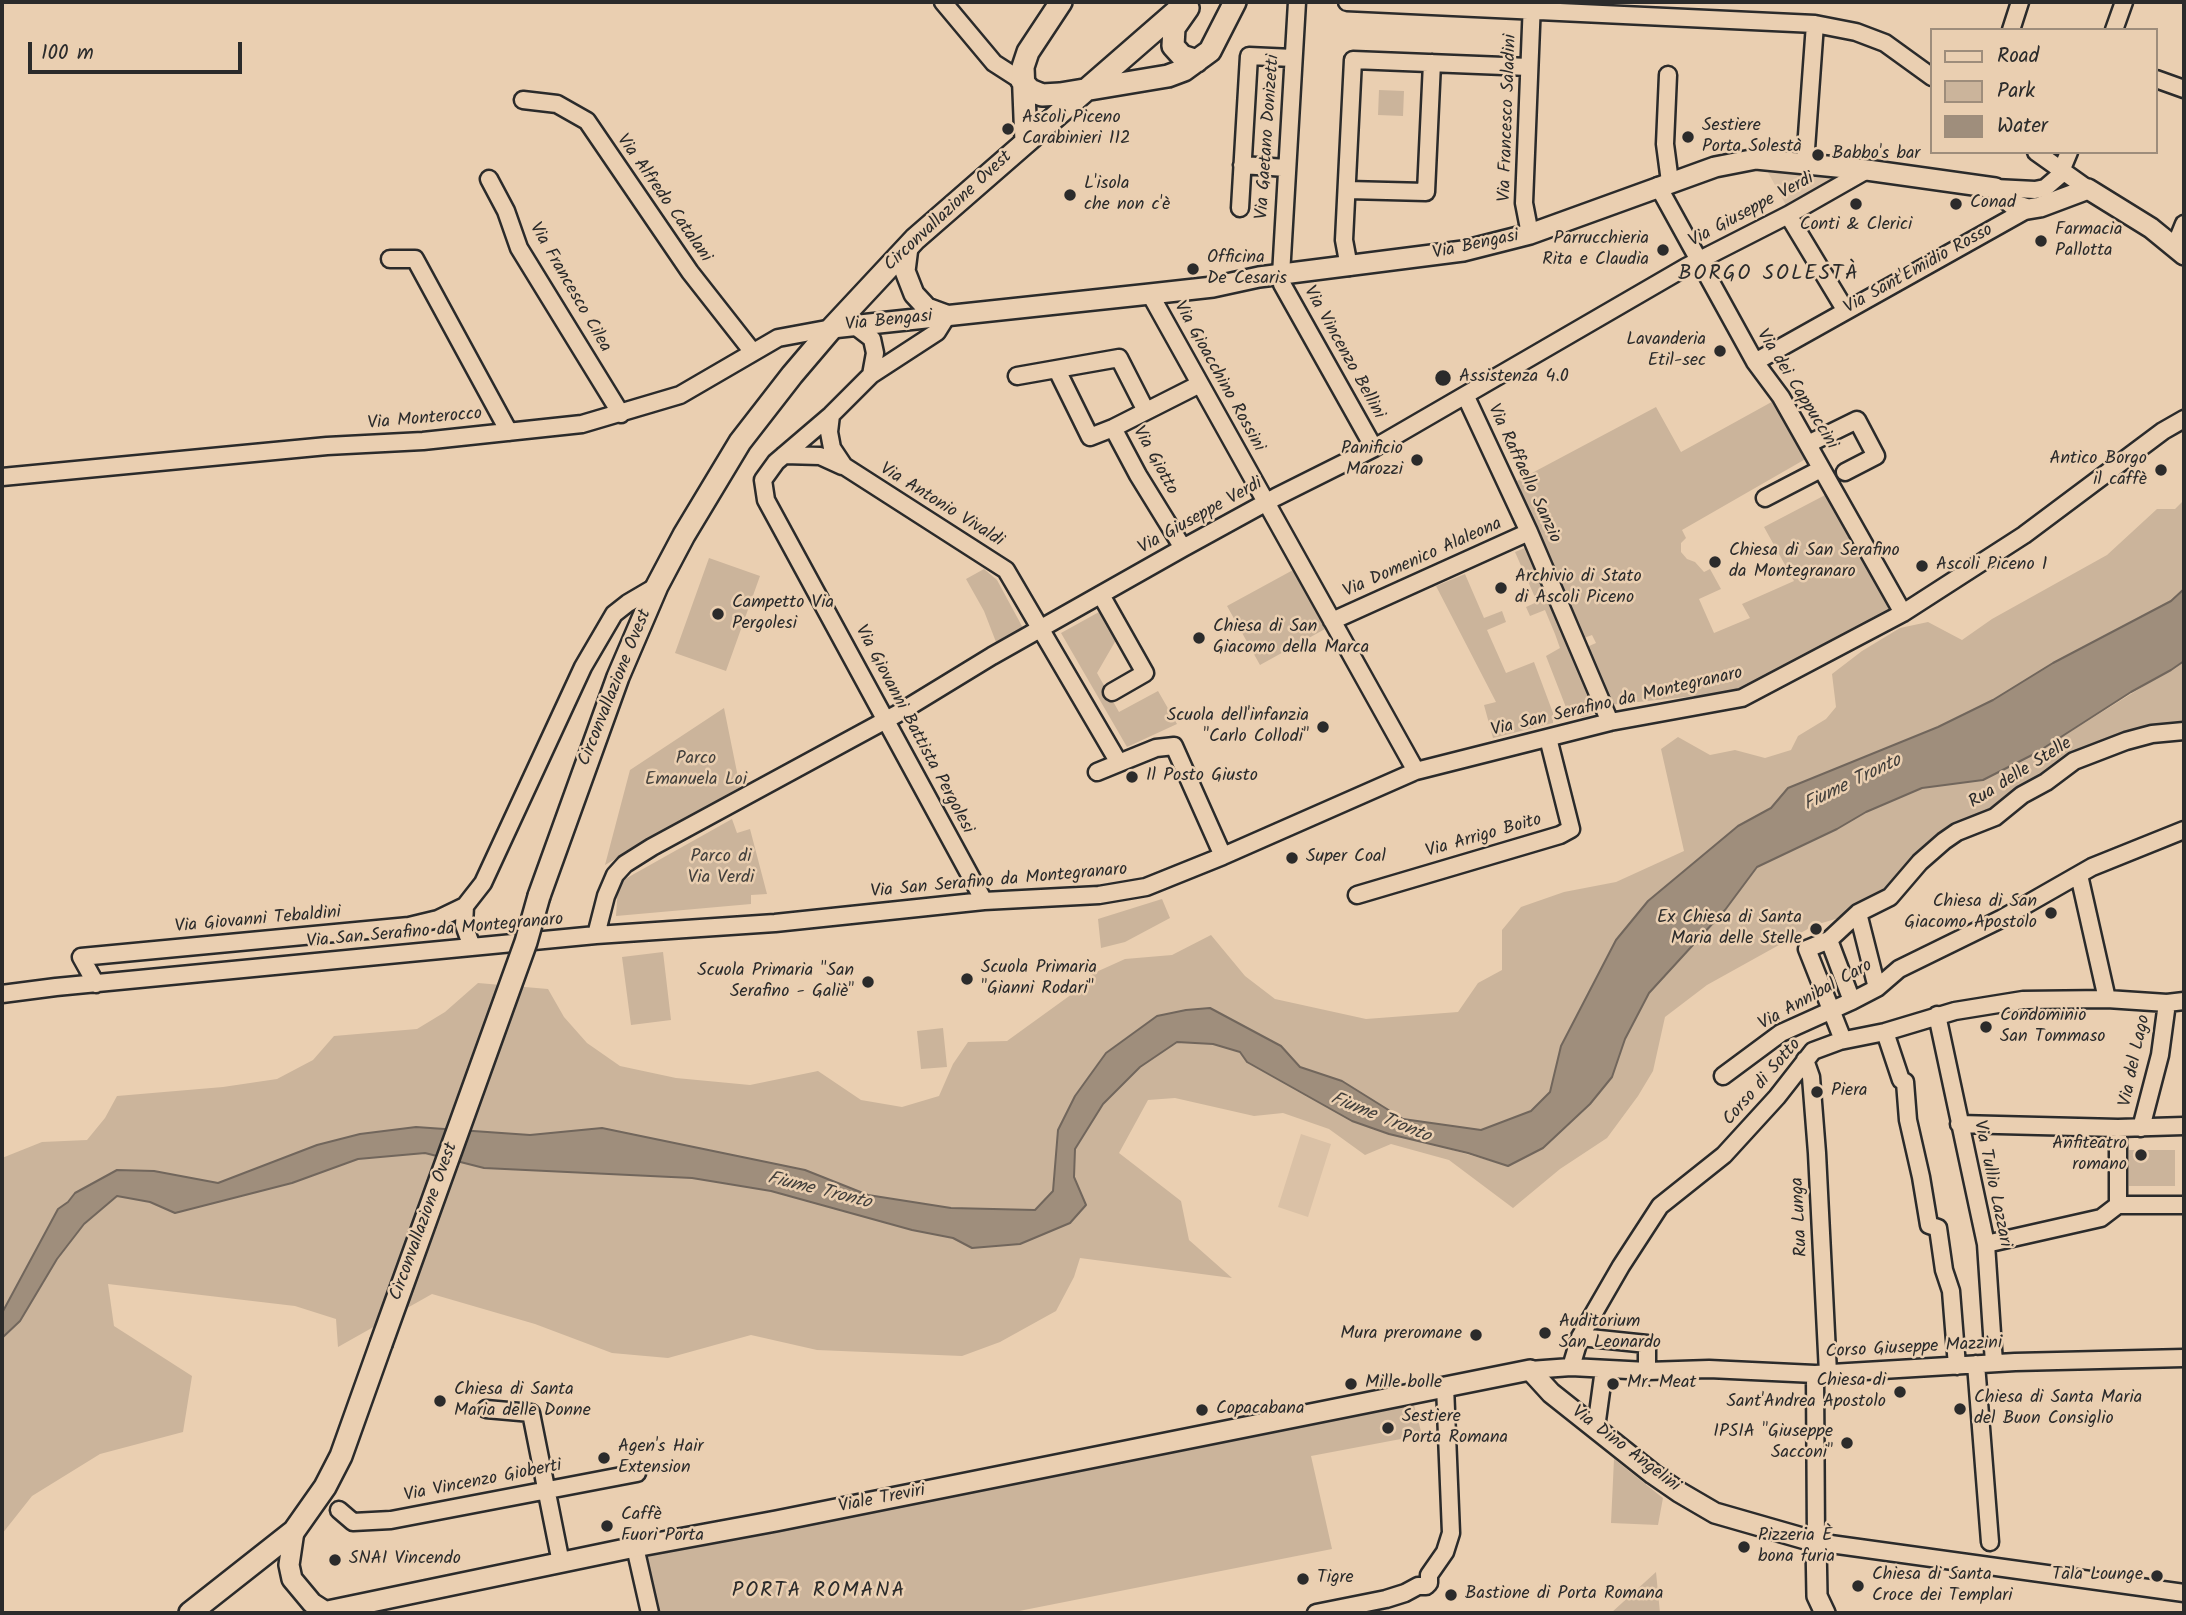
<!DOCTYPE html>
<html>
<head>
<meta charset="utf-8">
<style>
  body { margin:0 }
  #map { position:relative; width:2186px; height:1615px; overflow:hidden; background:#eacfb1; font-family:Kalam,sans-serif }
  canvas { display:block }
  .frame { position:absolute; inset:0; border:4px solid #2b2b2b; pointer-events:none }
  .legend { position:absolute; left:1930px; top:28px; width:228px; height:126px; box-sizing:border-box; background:#eacfb1; border:2px solid #9e8d7b; margin:0; padding:9px 12px; list-style:none; font-size:21px; color:#2b2b2b }
  .legend li { display:flex; align-items:center; gap:14px; height:35px }
  .legend b { width:35px; border:2px solid #9e8d7b }
  .scale { position:absolute; left:28px; top:42px; width:214px; height:32px; box-sizing:border-box; border:4px solid #2b2b2b; border-top:0; padding-left:9px; font-size:21px; line-height:24px; white-space:nowrap; color:#2b2b2b; -webkit-text-stroke:5px #eacfb1; paint-order:stroke }
</style>
</head>
<body>
<div id="map">
<canvas width="2186" height="1615"></canvas>
<div class="frame"></div>
<ul class="legend">
<li><b style="height:9px;background:#eacfb1"></b>Road</li>
<li><b style="height:19px;background:#cbb49b"></b>Park</li>
<li><b style="height:19px;background:#9f8e7c"></b>Water</li>
</ul>
<div class="scale">100 m</div>
</div>
<script>
const c = document.querySelector('canvas').getContext('2d');
c.lineJoin = 'round';
function paint(path, color) { c.fillStyle = color; c.fill(path, 'evenodd'); }
const poly = rows => new Path2D(rows.map(r => 'M' + r).join(''));
function trace(path, color, width, dash) { c.strokeStyle = color; c.lineWidth = width; c.lineCap = dash ? 'butt' : 'round'; c.setLineDash(dash || []); c.stroke(path); }
function write(font, color, halo, rows, align = 'center') {
  c.font = font + ' Kalam,sans-serif'; c.lineWidth = 5; c.setLineDash([]); c.textBaseline = 'middle'; c.strokeStyle = halo; c.fillStyle = color; for (const [text, x, y, turn = 0] of rows) {
    c.save(); c.translate(x, y); c.rotate((+turn || 0) * Math.PI / 180); c.textAlign = isNaN(turn) ? turn : align; if (halo) c.strokeText(text, 0, 0); c.fillText(text, 0, 0); c.restore();
  }
}
paint(poly([
  [1764,165,1850,175,1788,209],
  [1301,1134,1331,1144,1308,1217,1278,1207]
]), '#dac1a6');
paint(poly([
  [1379,90,1404,91,1403,116,1378,115],
  [1777,399,1809,457,1682,530,1686,538,1681,543,1681,552,1687,559,1695,562,1704,572,1710,569,1721,589,1699,599,1714,633,1750,618,1742,604,1794,581,1764,527,1829,493,1891,610,1741,689,1724,693,1609,705,1587,647,1596,643,1592,635,1584,638,1517,481,1656,407,1681,452],
  [2184,500,2184,589,2171,601,2053,663,1993,700,1938,727,1788,788,1771,808,1738,827,1648,901,1616,940,1561,1046,1550,1092,1531,1111,1481,1130,1403,1119,1342,1081,1300,1067,1281,1046,1210,1008,1186,1010,1157,1016,1105,1053,1075,1096,1058,1130,1053,1191,1035,1210,951,1208,868,1195,805,1170,602,1128,530,1135,416,1127,360,1134,317,1145,218,1183,154,1171,75,1193,68,1202,58,1209,2,1313,2,1158,42,1142,87,1140,105,1118,117,1096,223,1087,277,1079,313,1060,334,1036,417,1029,445,1012,478,983,548,989,564,1017,587,1043,620,1066,676,1078,750,1085,818,1071,861,1100,902,1107,939,1096,953,1064,968,1042,1007,1041,1072,994,1094,973,1125,959,1172,955,1211,935,1245,976,1275,999,1366,1019,1458,1012,1478,983,1502,970,1502,930,1521,907,1564,892,1616,882,1684,851,1661,749,1678,737,1710,755,1735,750,1765,758,1791,750,1798,736,1826,719,1836,707,1832,674,1862,651,1900,628,1928,622,1962,640,1992,619,2107,555,2157,509,2175,509],
  [1532,545,1598,708,1596,713,1582,717,1567,710,1546,656,1560,648,1555,634,1545,610,1530,616,1526,607,1537,602,1515,552],
  [709,558,760,576,726,671,675,653],
  [984,569,997,580,1023,628,996,642,984,611,966,579],
  [1293,570,1325,629,1260,665,1227,606],
  [1465,574,1484,618,1502,611,1506,622,1487,630,1506,673,1534,662,1553,713,1553,723,1493,738,1484,705,1496,702,1436,586],
  [1099,612,1116,640,1097,673,1119,712,1158,691,1177,724,1127,747,1061,633],
  [2184,661,2184,724,2073,762,1900,876,1871,900,1846,916,1815,925,1707,985,1665,1017,1653,1071,1638,1096,1607,1138,1560,1169,1513,1208,1449,1160,1391,1144,1365,1155,1329,1129,1283,1113,1254,1116,1175,1098,1148,1100,1119,1153,1181,1201,1189,1240,1232,1278,1080,1258,1074,1277,1056,1311,1000,1342,962,1356,817,1350,751,1335,668,1358,612,1353,535,1324,432,1294,338,1347,336,1319,295,1306,108,1284,114,1326,192,1376,183,1432,100,1454,32,1496,2,1534,2,1338,20,1321,57,1259,84,1224,117,1196,150,1202,175,1213,292,1183,358,1159,425,1153,484,1168,692,1178,771,1191,912,1230,953,1238,972,1248,1020,1244,1074,1177,1075,1150,1103,1104,1140,1067,1177,1042,1213,1044,1240,1052,1247,1062,1352,1121,1508,1166,1612,1077,1625,1039,1649,993,1725,910,1757,867,1837,829,1866,812,1922,788,1983,780,2036,753],
  [724,708,740,787,605,865,630,770],
  [732,819,737,833,750,829,767,894,751,895,751,904,616,916,618,886,625,879],
  [1162,899,1170,918,1125,942,1101,948,1098,919],
  [663,952,671,1020,631,1025,622,957],
  [943,1028,947,1067,921,1069,917,1031],
  [2129,1150,2175,1150,2175,1186,2129,1186],
  [1414,1405,1422,1435,1311,1456,1332,1549,1009,1613,656,1613,642,1554],
  [1614,1459,1663,1498,1658,1525,1611,1523],
  [1656,1572,1660,1613,1611,1613]
]), '#cbb49b');
const water = poly([
  [2184,589,2184,661,2171,670,2131,692,2036,753,1983,780,1922,788,1866,812,1837,829,1757,867,1725,910,1649,993,1625,1039,1612,1077,1590,1104,1543,1148,1508,1166,1468,1153,1389,1134,1352,1121,1247,1062,1240,1052,1213,1044,1177,1042,1140,1067,1103,1104,1075,1149,1074,1177,1086,1205,1070,1223,1020,1244,972,1248,953,1238,912,1230,771,1191,692,1178,484,1168,425,1153,358,1159,292,1183,175,1213,150,1202,117,1196,84,1224,57,1259,20,1321,2,1338,2,1313,58,1209,68,1202,75,1193,117,1170,154,1171,218,1183,317,1145,360,1134,416,1127,530,1135,602,1128,805,1170,868,1195,951,1208,1035,1210,1053,1191,1058,1130,1075,1096,1106,1053,1157,1016,1186,1010,1210,1008,1281,1046,1300,1067,1342,1081,1403,1119,1481,1130,1531,1111,1550,1092,1561,1046,1616,940,1648,901,1738,826,1771,808,1788,788,1938,727,1993,700,2053,663,2171,601,2184,589]
]);
paint(water, '#9f8e7c');
trace(water, '#71665c', 2);
const minor = poly([
  [943,2,994,63,1022,81],
  [1297,2,1281,275,1282,284,1374,448],
  [1347,2,1815,24,1856,32,1885,43,1932,77],
  [2011,30,2020,2],
  [2114,30,2124,2],
  [1668,75,1665,144,1670,182],
  [2156,79,2184,89],
  [523,100,557,104,587,121,690,272,752,351],
  [2036,152,2088,189],
  [1805,163,1815,24],
  [1242,165,1286,168],
  [489,179,506,211,519,248,621,414],
  [1658,186,1755,362,1781,397,1903,613],
  [1995,188,2035,190,2045,188,2059,176,2069,152],
  [1348,190,1426,192,1432,63],
  [1240,208,1249,56,1293,58],
  [1788,215,1846,311],
  [1530,234,1524,203,1532,2],
  [2175,246,2184,224],
  [390,259,415,259,509,432],
  [1349,267,1344,240,1353,60,1529,67],
  [1150,294,1416,771],
  [947,316,937,332,871,375,831,415,776,462,763,480,766,500,984,901],
  [855,326,872,339,875,353,871,375],
  [1755,362,2028,209],
  [1057,370,1090,437,1113,428,1200,384],
  [1017,376,1119,358,1146,411],
  [1466,397,1529,532,1610,722],
  [831,415,829,432,832,448,844,466,1006,570,1119,763,1156,748,1174,746,1223,856],
  [1113,428,1138,475,1183,548],
  [1808,444,1857,420,1876,456,1845,472],
  [784,455,820,456,842,466],
  [2,477,327,446,423,441,582,424,680,395,778,338,832,328],
  [1765,498,1821,469],
  [1101,595,1145,673,1112,692],
  [1332,621,1529,532],
  [1097,772,1119,763],
  [2079,875,2107,999],
  [1357,895,1560,835,1571,829,1548,738],
  [465,906,464,925,472,947],
  [1858,913,1877,988],
  [596,935,606,896,615,875,625,864,652,847,897,714,992,656,1183,548,1276,497,1374,448,1686,267,1788,215,1867,170],
  [1829,940,1852,1001],
  [96,984,81,957,409,926,438,919,465,906,483,883,583,667,614,614,628,603,657,586],
  [2,994,56,987,596,935,775,923,984,901,1099,895,1146,887,1223,856,1416,771,1610,722,1742,698,1903,613,2024,535,2163,431,2184,419],
  [1937,1015,1986,1244,1994,1363],
  [1885,1032,1901,1080,1905,1082,1908,1120,1921,1177,1929,1225,1938,1228,1944,1270,1951,1291,1957,1366],
  [1843,1040,1807,949,1829,940,1858,913,1890,897,1920,862,1944,841,1957,832,1995,817,2022,795,2046,782,2074,761,2126,741,2152,734,2184,731],
  [1805,1060,1811,1077,1817,1153,1828,1373],
  [1723,1076,1781,1033,1852,1001,1877,988,1899,969,2001,919,2092,867,2184,830],
  [1959,1124,2118,1128,2184,1126],
  [2118,1128,2118,1205,2184,1205],
  [2141,1128,2160,1055,2167,1003],
  [1986,1244,2101,1218,2118,1205],
  [1580,1337,1647,1344,1647,1371],
  [1976,1364,1990,1542],
  [1571,1367,1580,1337,1621,1266,1660,1206,1724,1155,1777,1097,1813,1051,1840,1041,1885,1032,1955,1011,2023,1000,2107,999,2167,1003,2184,1001],
  [1530,1370,1571,1367,1647,1371,1709,1369,1815,1374,2015,1362,2184,1358],
  [1815,1374,1816,1542,2184,1593],
  [486,1409,531,1413,561,1563],
  [1596,1428,1604,1369],
  [339,1510,353,1522,391,1520,637,1473],
  [635,1547,650,1613],
  [1316,1613,1386,1599,1405,1593,1418,1586,1426,1586,1429,1583,1429,1575,1445,1552,1451,1533,1445,1386]
]);
const tertiary = poly([
  [908,247,905,271,914,294,927,308,946,315],
  [832,328,1150,294,1213,287,1259,277,1463,251,1530,234,1715,167,1756,159,1867,170,1995,188,2012,204,2028,209,2040,207,2088,189,2151,228,2184,255],
  [294,1531,289,1565,292,1579,312,1603,326,1612],
  [318,1613,635,1547,776,1521,1530,1370,1551,1393,1653,1474,1679,1492,1715,1513,1816,1542,1817,1596,1825,1613]
]);
const secondary = poly([
  [1188,8,1174,28,1173,46,1182,56,1197,61],
  [1022,81,1030,90,1042,95,1060,94,1168,76,1184,70,1210,51,1235,2],
  [1026,142,1023,67,1028,52,1061,2],
  [539,896,618,677,657,586,684,535,740,442,792,375,832,328,915,239,1187,2],
  [190,1613,294,1531,325,1487,341,1456,381,1344]
]);
trace(minor, '#2b2b2b', 21);
trace(tertiary, '#2b2b2b', 24);
trace(secondary, '#2b2b2b', 26);
trace(minor, '#eacfb1', 16);
trace(tertiary, '#eacfb1', 19);
trace(secondary, '#eacfb1', 21);
const secondaryBridge = poly([
  [381,1344,526,942,539,896]
]);
trace(secondaryBridge, '#2b2b2b', 26, []);
trace(secondaryBridge, '#eacfb1', 21);
for (const [x, y, r, color] of [
  [1008,129,7,"#2b2b2b"],
  [1688,137,7,"#2b2b2b"],
  [1818,155,7,"#2b2b2b"],
  [1070,195,7,"#2b2b2b"],
  [1856,204,7,"#2b2b2b"],
  [1956,204,7,"#2b2b2b"],
  [2041,241,7,"#2b2b2b"],
  [1663,250,7,"#2b2b2b"],
  [1193,269,7,"#2b2b2b"],
  [1720,351,7,"#2b2b2b"],
  [1443,378,9,"#2b2b2b"],
  [1417,460,7,"#2b2b2b"],
  [2161,470,7,"#2b2b2b"],
  [1715,562,7,"#2b2b2b"],
  [1922,566,7,"#2b2b2b"],
  [1501,588,7,"#2b2b2b"],
  [718,614,7,"#2b2b2b"],
  [1199,638,7,"#2b2b2b"],
  [1323,727,7,"#2b2b2b"],
  [1132,777,7,"#2b2b2b"],
  [1292,858,7,"#2b2b2b"],
  [2051,913,7,"#2b2b2b"],
  [1816,929,7,"#2b2b2b"],
  [967,979,7,"#2b2b2b"],
  [868,982,7,"#2b2b2b"],
  [1986,1027,7,"#2b2b2b"],
  [1817,1092,7,"#2b2b2b"],
  [2141,1155,7,"#2b2b2b"],
  [1545,1333,7,"#2b2b2b"],
  [1476,1335,7,"#2b2b2b"],
  [1351,1384,7,"#2b2b2b"],
  [1613,1384,7,"#2b2b2b"],
  [1900,1392,7,"#2b2b2b"],
  [440,1401,7,"#2b2b2b"],
  [1960,1409,7,"#2b2b2b"],
  [1202,1410,7,"#2b2b2b"],
  [1388,1428,7,"#2b2b2b"],
  [1847,1443,7,"#2b2b2b"],
  [604,1458,7,"#2b2b2b"],
  [607,1526,7,"#2b2b2b"],
  [1744,1547,7,"#2b2b2b"],
  [335,1560,7,"#2b2b2b"],
  [2157,1576,7,"#2b2b2b"],
  [1303,1579,7,"#2b2b2b"],
  [1858,1586,7,"#2b2b2b"],
  [1451,1595,7,"#2b2b2b"]
]) { const dot = new Path2D(); dot.arc(x, y, r, 0, 2 * Math.PI); c.fillStyle = color; c.fill(dot); trace(dot, '#eacfb1', 2.5); }
write('18px', '#2b2b2b', '#eacfb1', [
  ["Via Francesco Saladini",1509,118,-88],
  ["Via Gaetano Donizetti",1269,137,-86],
  ["Via Alfredo Catalani",663,199,55],
  ["Via Giuseppe Verdi",1752,211,-28],
  ["Circonvallazione Ovest",949,212,-43],
  ["Via Bengasi",1476,246,-12],
  ["Via Sant'Emidio Rosso",1919,270,-29],
  ["Via Francesco Cilea",569,288,60],
  ["Via Bengasi",889,322,-6],
  ["Via Vincenzo Bellini",1343,353,61],
  ["Via Gioacchino Rossini",1218,377,61],
  ["Via dei Cappuccini",1796,390,58],
  ["Via Monterocco",425,420,-5],
  ["Via Giotto",1154,461,61],
  ["Via Raffaello Sanzio",1523,474,65],
  ["Via Antonio Vivaldi",941,506,32],
  ["Via Giuseppe Verdi",1201,517,-29],
  ["Via Domenico Alaleona",1423,559,-24],
  ["Circonvallazione Ovest",616,688,-68],
  ["Via San Serafino da Montegranaro",1617,703,-13],
  ["Via Giovanni Battista Pergolesi",913,730,62],
  ["Rua delle Stelle",2021,774,-32],
  ["Via Arrigo Boito",1484,837,-16],
  ["Via San Serafino da Montegranaro",999,882,-5],
  ["Via Giovanni Tebaldini",258,921,-5],
  ["Via San Serafino da Montegranaro",435,932,-5],
  ["Via Annibal Caro",1816,996,-29],
  ["Via del Lago",2136,1061,-78],
  ["Corso di Sotto",1763,1083,-49],
  ["Via Tullio Lazzari",1991,1184,78],
  ["Rua Lunga",1801,1217,-93],
  ["Circonvallazione Ovest",425,1222,-70],
  ["Corso Giuseppe Mazzini",1914,1349,-3],
  ["Via Dino Angelini",1625,1450,37],
  ["Via Vincenzo Gioberti",483,1482,-11],
  ["Viale Treviri",882,1500,-11]
]);
write('18px', '#2b2b2b', '#eacfb1', [
  ["Ascoli Piceno",1022,119],
  ["Carabinieri 112",1022,140],
  ["Sestiere",1702,127],
  ["Porta Solestà",1702,148],
  ["Babbo's bar",1832,155],
  ["L'isola",1084,185],
  ["che non c'è",1084,206],
  ["Conad",1970,204],
  ["Conti & Clerici",1856,226,"center"],
  ["Farmacia",2055,231],
  ["Pallotta",2055,252],
  ["Parrucchieria",1649,240,"right"],
  ["Rita e Claudia",1649,261,"right"],
  ["Officina",1207,259],
  ["De Cesaris",1207,280],
  ["Lavanderia",1706,341,"right"],
  ["Etil-sec",1706,362,"right"],
  ["Assistenza 4.0",1459,378],
  ["Panificio",1403,450,"right"],
  ["Marozzi",1403,471,"right"],
  ["Antico Borgo",2147,460,"right"],
  ["il caffè",2147,481,"right"],
  ["Chiesa di San Serafino",1729,552],
  ["da Montegranaro",1729,573],
  ["Ascoli Piceno 1",1936,566],
  ["Archivio di Stato",1515,578],
  ["di Ascoli Piceno",1515,599],
  ["Campetto Via",732,604],
  ["Pergolesi",732,625],
  ["Chiesa di San",1213,628],
  ["Giacomo della Marca",1213,649],
  ["Scuola dell'infanzia",1309,717,"right"],
  ["\"Carlo Collodi\"",1309,738,"right"],
  ["Il Posto Giusto",1146,777],
  ["Super Coal",1306,858],
  ["Chiesa di San",2037,903,"right"],
  ["Giacomo Apostolo",2037,924,"right"],
  ["Ex Chiesa di Santa",1802,919,"right"],
  ["Maria delle Stelle",1802,940,"right"],
  ["Scuola Primaria",981,969],
  ["\"Gianni Rodari\"",981,990],
  ["Scuola Primaria \"San",854,972,"right"],
  ["Serafino - Galiè\"",854,993,"right"],
  ["Condominio",2000,1017],
  ["San Tommaso",2000,1038],
  ["Piera",1831,1092],
  ["Anfiteatro",2127,1145,"right"],
  ["romano",2127,1166,"right"],
  ["Auditorium",1559,1323],
  ["San Leonardo",1559,1344],
  ["Mura preromane",1462,1335,"right"],
  ["Chiesa di",1886,1382,"right"],
  ["Sant'Andrea Apostolo",1886,1403,"right"],
  ["Mille bolle",1365,1384],
  ["Mr. Meat",1627,1384],
  ["Chiesa di Santa",454,1391],
  ["Maria delle Donne",454,1412],
  ["Chiesa di Santa Maria",1974,1399],
  ["del Buon Consiglio",1974,1420],
  ["Copacabana",1216,1410],
  ["Sestiere",1402,1418],
  ["Porta Romana",1402,1439],
  ["IPSIA \"Giuseppe",1833,1433,"right"],
  ["Sacconi\"",1833,1454,"right"],
  ["Agen's Hair",618,1448],
  ["Extension",618,1469],
  ["Caffè",621,1516],
  ["Fuori Porta",621,1537],
  ["Pizzeria È",1758,1537],
  ["bona furia",1758,1558],
  ["SNAI Vincendo",349,1560],
  ["Chiesa di Santa",1872,1576],
  ["Croce dei Templari",1872,1597],
  ["Tala Lounge",2143,1576,"right"],
  ["Tigre",1317,1579],
  ["Bastione di Porta Romana",1465,1595]
], 'left');
write('18px', '#43403c', '#eacfb1', [
  ["Parco",696,760],
  ["Emanuela Loi",696,781],
  ["Parco di",721,858],
  ["Via Verdi",721,879]
]);
write('italic 19px', '#423f3b', '#eacfb1', [
  ["Fiume Tronto",1853,784,-26],
  ["Fiume Tronto",1380,1119,22],
  ["Fiume Tronto",819,1192,14]
]);
c.letterSpacing = '2px';
write('21px', '#2b2b2b', '#eacfb1', [
  ["BORGO SOLESTÀ",1769,275],
  ["PORTA ROMANA",819,1592]
]);
c.letterSpacing = '0px';
</script>
</body>
</html>
